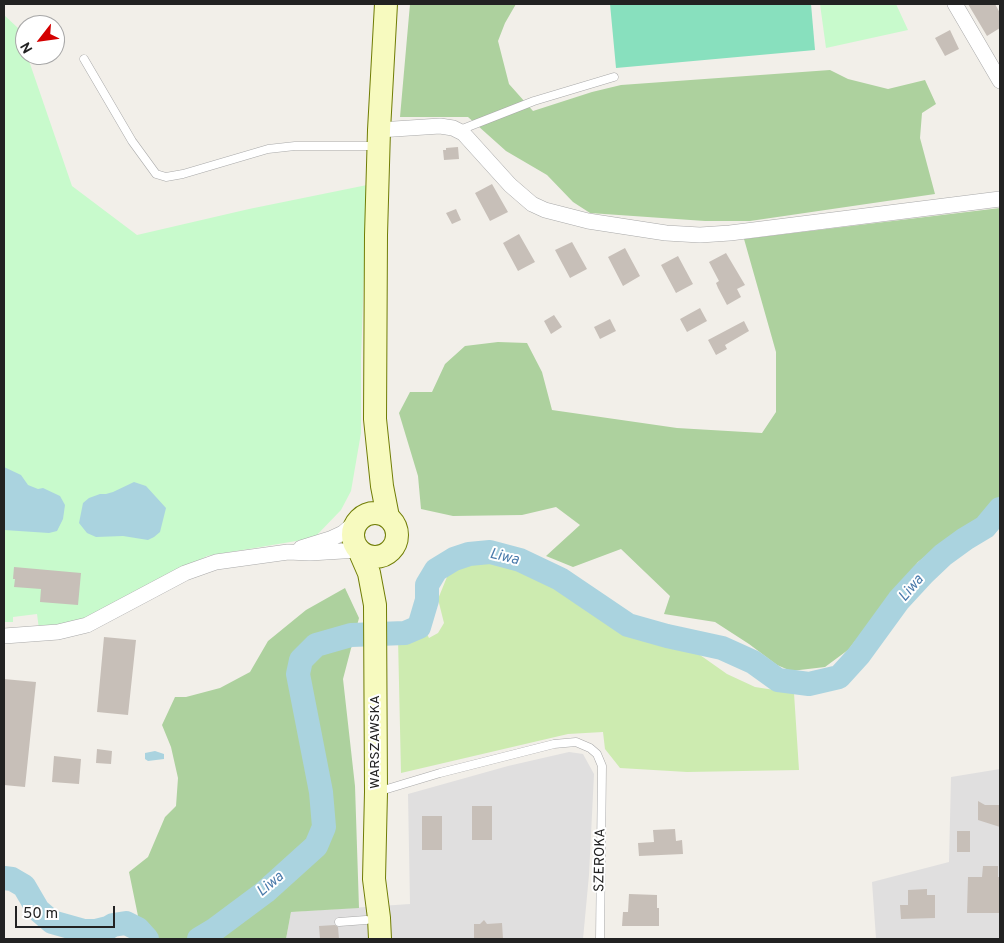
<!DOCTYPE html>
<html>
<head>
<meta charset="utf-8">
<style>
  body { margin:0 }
  #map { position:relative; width:1004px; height:943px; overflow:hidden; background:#f2efe9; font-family:Overpass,sans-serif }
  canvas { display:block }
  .frame { position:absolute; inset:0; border:5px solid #222; pointer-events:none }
  .north { position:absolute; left:15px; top:15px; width:50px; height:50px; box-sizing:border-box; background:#fff; border:1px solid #a7a7a7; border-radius:50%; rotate:240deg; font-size:14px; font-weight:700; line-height:20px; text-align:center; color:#222 }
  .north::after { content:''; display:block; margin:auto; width:18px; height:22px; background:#d40000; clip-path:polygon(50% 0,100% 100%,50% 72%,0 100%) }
  .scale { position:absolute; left:15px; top:906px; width:100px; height:22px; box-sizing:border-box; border:2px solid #222; border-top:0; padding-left:6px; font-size:15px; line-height:18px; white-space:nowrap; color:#222; -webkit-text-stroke:4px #fff; paint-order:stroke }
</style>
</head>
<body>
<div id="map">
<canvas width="1004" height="943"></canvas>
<div class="frame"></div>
<div class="north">N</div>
<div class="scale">50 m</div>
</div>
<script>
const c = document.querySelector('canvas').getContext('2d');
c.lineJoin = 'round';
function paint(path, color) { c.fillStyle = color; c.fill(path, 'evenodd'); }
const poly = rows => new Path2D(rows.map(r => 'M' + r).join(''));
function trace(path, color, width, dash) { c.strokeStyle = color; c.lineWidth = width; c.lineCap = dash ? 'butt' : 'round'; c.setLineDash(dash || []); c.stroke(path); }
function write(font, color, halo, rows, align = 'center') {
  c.font = font + ' Overpass,sans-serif'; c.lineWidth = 4; c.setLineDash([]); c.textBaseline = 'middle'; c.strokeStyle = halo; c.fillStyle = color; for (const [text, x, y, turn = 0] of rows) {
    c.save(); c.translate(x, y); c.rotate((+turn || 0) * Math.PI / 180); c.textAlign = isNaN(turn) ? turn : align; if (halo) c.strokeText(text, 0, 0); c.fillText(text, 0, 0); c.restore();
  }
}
paint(poly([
  [569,752,583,754,594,774,589,875,583,939,286,939,291,912,410,904,408,794,508,766],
  [1000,769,1000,939,876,938,872,882,949,862,951,777]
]), '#e0dfdf');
paint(poly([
  [486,558,529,570,603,614,622,631,651,642,700,655,727,674,755,687,794,693,799,770,687,772,620,768,605,749,603,732,568,734,401,773,398,638,419,634,425,630,429,638,438,633,444,623,438,599,449,572]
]), '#cdebb0');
paint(poly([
  [410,4,516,4,505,23,498,41,509,84,533,111,592,92,621,85,830,70,848,79,888,89,925,80,936,104,922,113,920,138,935,194,750,221,705,221,590,213,573,202,547,175,506,151,468,117,400,117],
  [1000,208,1000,496,984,518,959,531,918,562,848,650,825,667,791,671,777,665,749,644,715,622,664,614,670,596,621,549,573,567,546,556,580,525,556,507,522,515,453,516,421,509,418,476,399,413,410,392,432,392,445,364,465,346,498,342,527,343,542,372,552,410,677,428,762,433,776,412,776,352,744,239],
  [345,588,359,618,343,679,355,786,359,908,291,912,286,939,130,939,138,916,129,872,148,857,165,817,176,806,178,778,171,747,162,725,175,697,186,697,220,688,250,672,268,641,306,610]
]), '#add19e');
paint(poly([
  [820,4,896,4,908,30,826,48],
  [4,15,18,28,25,50,25,55,27,55,72,186,137,235,249,209,367,185,361,359,361,433,351,491,341,510,314,538,207,556,90,618,39,629,37,614,13,617,13,622,4,622]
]), '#c8facc');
paint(poly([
  [610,4,811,4,815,50,616,68]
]), '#88e0be');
paint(poly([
  [4,467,21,475,28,485,38,489,43,488,60,496,65,505,63,519,57,531,49,533,4,530],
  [134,482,146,486,166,508,160,532,154,537,148,540,123,536,96,537,87,533,79,523,83,503,89,498,100,494,106,494,113,492],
  [155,751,164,754,164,759,148,761,145,759,145,753]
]), '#aad3df');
trace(poly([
  [4,878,12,879,24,886,38,910,52,922,84,931,96,931,108,928,113,925,126,923,138,929,147,939],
  [199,939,214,930,265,892,316,846,324,827,321,792,298,674,301,660,316,645,351,635,405,633,419,627,427,600,427,585,436,570,454,559,469,554,490,552,520,560,560,579,628,625,667,636,722,648,753,662,778,680,809,684,839,677,859,655,899,600,923,574,943,555,965,539,985,527,1000,509]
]), '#aad3df', 24);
paint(poly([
  [968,4,995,4,1000,13,1000,28,987,36],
  [950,30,959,49,945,56,935,38],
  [458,147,459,159,444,160,443,150,446,150,446,148],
  [492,184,508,212,490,221,475,193],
  [456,209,461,220,452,224,446,213],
  [519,234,535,262,518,271,503,243],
  [572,242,587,269,570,278,555,250],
  [625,248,640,276,623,286,608,257],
  [726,253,745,285,737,289,741,297,727,305,718,288,716,283,719,281,709,262],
  [678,256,693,284,676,293,661,265],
  [700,308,707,321,687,332,680,319],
  [554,315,562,327,551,334,544,321],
  [610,319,616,331,600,339,594,327],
  [744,321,749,331,725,345,727,349,716,355,708,340],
  [14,567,81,573,78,605,40,602,41,589,14,587,15,579,13,579],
  [104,637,136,640,128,715,97,712],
  [4,679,36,682,25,787,4,785],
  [97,749,112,751,111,764,96,763],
  [54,756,81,759,79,784,52,782],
  [978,801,985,805,1000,805,1000,827,978,820],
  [472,806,492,806,492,840,472,840],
  [422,816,442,816,442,850,422,850],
  [675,829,676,841,682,840,683,854,639,856,638,843,654,842,653,830],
  [957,831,970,831,970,852,957,852],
  [983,866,998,866,998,877,1000,877,1000,913,967,913,968,877,982,877],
  [927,889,927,895,935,895,935,918,901,919,900,905,908,905,908,890],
  [629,894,657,895,657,908,659,908,659,926,622,926,623,912,628,912],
  [484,920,487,924,502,923,503,939,474,939,474,924,480,924],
  [335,925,338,927,339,939,320,939,319,926]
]), '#c7bfb8');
const service = poly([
  [84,59,132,141,156,174,166,177,183,174,268,149,295,146,376,146],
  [463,133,465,128,534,101,614,77],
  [377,792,440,773,554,744,576,742,590,748,597,754,602,766,600,939],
  [339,922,366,920]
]);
const minor = poly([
  [955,4,1000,81],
  [379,130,440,126,453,128,463,133,510,185,532,204,545,210,588,221,666,233,700,235,730,233,1000,199],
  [301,548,330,539,343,533,357,521],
  [4,636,58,632,87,625,185,573,216,562,288,552,310,553,359,550]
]);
const secondary = poly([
  [386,4,379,130,376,235,375,419,382,486,388,517],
  '353 535a22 22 0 1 1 44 0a22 22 0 1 1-44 0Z',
  [359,550,369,573,375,605,376,792,374,879,379,918,380,939]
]);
trace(service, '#a9a9a9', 9);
trace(minor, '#a9a9a9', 16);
trace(secondary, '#707d05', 24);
trace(service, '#fff', 8);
trace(minor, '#fff', 15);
trace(secondary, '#f7fabf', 22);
write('14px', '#222', '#fff', [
  ["WARSZAWSKA",376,742,-90],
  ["SZEROKA",601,860,-89]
]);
write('italic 15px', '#4a7aab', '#fff', [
  ["Liwa",504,558,13],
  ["Liwa",912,589,-50],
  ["Liwa",271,885,-40]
]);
</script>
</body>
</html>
